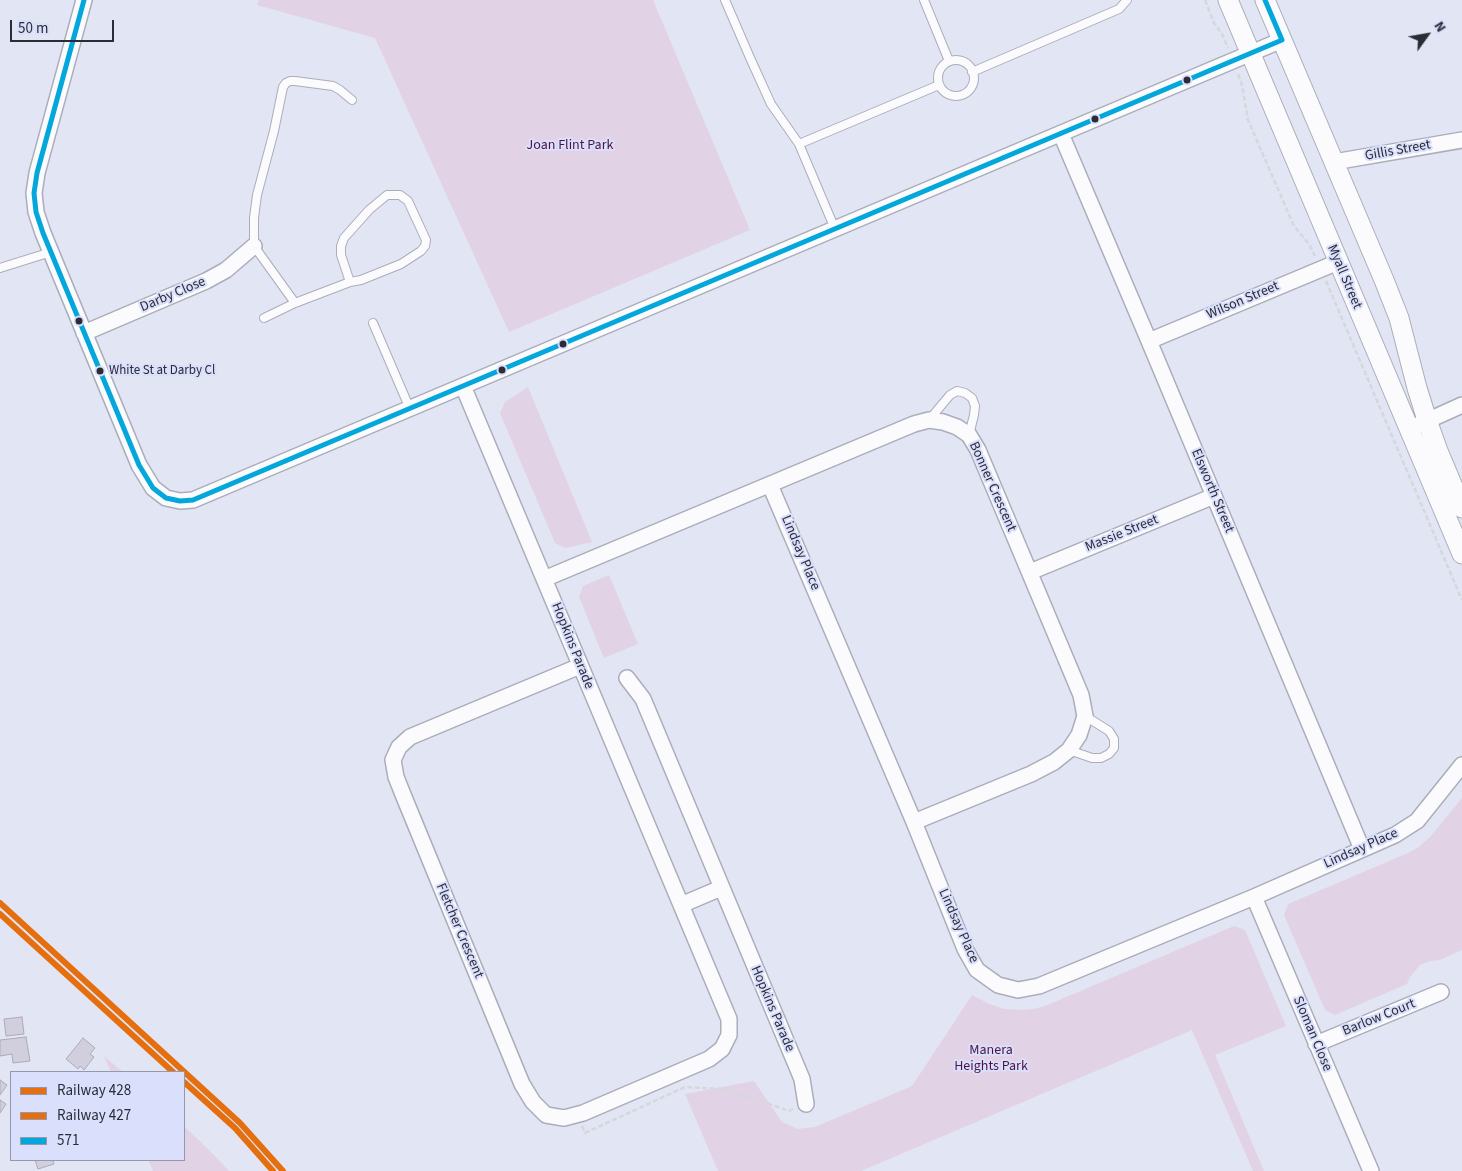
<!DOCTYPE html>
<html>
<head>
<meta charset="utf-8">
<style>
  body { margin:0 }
  #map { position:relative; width:1462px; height:1171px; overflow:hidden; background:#e2e5f4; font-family:"Source Sans 3",sans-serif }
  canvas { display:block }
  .legend { position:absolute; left:10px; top:1071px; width:175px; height:90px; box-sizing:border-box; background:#dadffc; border:1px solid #9497ad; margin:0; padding:6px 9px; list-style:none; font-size:15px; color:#2a2c36 }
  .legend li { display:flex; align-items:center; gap:10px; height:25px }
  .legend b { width:25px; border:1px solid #9497ad }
  .north { position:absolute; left:1402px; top:10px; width:50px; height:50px; -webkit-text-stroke:4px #dadffc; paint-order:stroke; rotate:58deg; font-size:14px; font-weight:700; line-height:20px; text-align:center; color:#2a2c36 }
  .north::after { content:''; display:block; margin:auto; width:18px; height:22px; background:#2a2c36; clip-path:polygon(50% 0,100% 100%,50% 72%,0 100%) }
  .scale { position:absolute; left:10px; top:20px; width:104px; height:22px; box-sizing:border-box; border:2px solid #2a2c36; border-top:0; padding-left:6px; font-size:15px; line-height:18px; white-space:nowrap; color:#2a2c36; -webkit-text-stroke:4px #dadffc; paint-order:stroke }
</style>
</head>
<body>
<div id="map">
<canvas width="1462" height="1171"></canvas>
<ul class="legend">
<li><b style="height:6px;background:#e56e0f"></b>Railway 428</li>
<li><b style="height:6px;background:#e56e0f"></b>Railway 427</li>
<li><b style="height:6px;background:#04a7dc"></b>571</li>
</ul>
<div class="north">N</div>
<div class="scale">50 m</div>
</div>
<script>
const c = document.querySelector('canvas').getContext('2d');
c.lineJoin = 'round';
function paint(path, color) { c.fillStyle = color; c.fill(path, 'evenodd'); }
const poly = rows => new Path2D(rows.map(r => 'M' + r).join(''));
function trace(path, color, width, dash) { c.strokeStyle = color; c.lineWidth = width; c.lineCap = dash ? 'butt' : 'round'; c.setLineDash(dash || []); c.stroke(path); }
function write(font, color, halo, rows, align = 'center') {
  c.font = font + ' "Source Sans 3",sans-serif'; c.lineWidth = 4; c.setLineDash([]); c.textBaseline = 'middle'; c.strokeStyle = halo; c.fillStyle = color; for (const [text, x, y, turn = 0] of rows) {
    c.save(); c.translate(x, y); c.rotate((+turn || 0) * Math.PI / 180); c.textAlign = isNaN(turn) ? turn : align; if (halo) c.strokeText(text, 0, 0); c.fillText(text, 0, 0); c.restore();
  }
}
paint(poly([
  [259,0,653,0,750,230,509,332,375,38,257,5],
  [528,387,592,542,566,548,555,543,500,413,505,402],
  [609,575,638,644,604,658,579,597,583,586],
  [1462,798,1462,950,1440,960,1429,961,1420,965,1410,977,1407,984,1335,1015,1325,1010,1284,915,1288,904,1408,853,1419,847,1430,837],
  [1234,926,1245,930,1286,1026,1215,1055,1264,1171,1253,1171,1192,1030,861,1171,718,1171,685,1094,754,1081,782,1122,798,1129,815,1127,912,1086,972,995,989,1004,1004,1009,1020,1010,1033,1009,1045,1006],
  [104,1056,123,1072,111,1072],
  [184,1126,210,1151,229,1171,153,1171,148,1160,184,1160]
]), '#e2d2e5');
const building = poly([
  [22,1017,24,1034,6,1036,4,1019,22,1017],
  [26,1037,30,1061,13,1063,12,1054,0,1056,0,1040,26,1037],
  [83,1038,95,1048,90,1054,94,1057,84,1070,80,1066,78,1069,66,1059,83,1038],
  [0,1080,7,1085,0,1095,0,1080],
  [0,1100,6,1104,0,1113,0,1100],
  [35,1160,53,1160,54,1164,38,1169,35,1160]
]);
paint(building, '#d1cede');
trace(building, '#acabb6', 1);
const service = poly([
  [725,0,751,60,771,104,799,144],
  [924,0,949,61],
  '938 78a18 18 0 1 1 36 0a18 18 0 1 1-36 0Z',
  [972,72,1119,9,1127,0],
  [835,229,799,144,939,85],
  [0,268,51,252],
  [350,282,341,255,341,246,344,238,369,210,387,195,400,195,408,201,426,240,425,246,421,251,401,264,361,280,350,282,295,303,254,246,254,218,257,195,274,131,283,87,286,83,290,81,295,81,333,86,340,90,352,100],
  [264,318,295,303],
  [373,323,410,409],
  [929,420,950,395,957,391,965,393,972,398,975,406,974,415,969,435],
  [1069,750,1092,758,1101,758,1109,754,1114,748,1114,739,1109,731,1085,716]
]);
const minor = poly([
  [84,0,37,173,34,193,36,212,43,233,139,465,153,488,166,498,180,501,193,500,1282,40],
  [1061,134,1149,341,1362,849],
  [1334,162,1462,140],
  [84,333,206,281,226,270,254,246],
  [1149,341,1338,262],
  [463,386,729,1019,729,1035,722,1049,709,1059,583,1113,564,1118,546,1115,533,1102,522,1084,404,797,396,777,393,760,399,747,410,737,580,666],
  [1409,429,1462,405],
  [770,485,914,822,965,949,977,970,998,985,1018,990,1039,986,1254,897,1395,835,1417,821,1462,765],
  [1030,572,1214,496],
  [544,579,914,424,929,420,943,422,957,427,969,435,978,450,1081,695,1085,716,1079,735,1069,750,1054,762,1031,774,914,822],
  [627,678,643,699,802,1079,806,1104],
  [1254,897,1371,1171],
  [681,905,721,888],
  [1316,1044,1441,992]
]);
const tertiary = poly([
  [1228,0,1462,554],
  [1265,0,1384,280,1399,318,1417,388,1427,420,1438,451,1462,508]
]);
trace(service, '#abadb9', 10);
trace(minor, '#abadb9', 18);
trace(tertiary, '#abadb9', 21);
trace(poly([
  [1205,0,1214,23,1222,34,1228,48],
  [1238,74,1242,85,1248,120,1294,226,1309,244,1315,256],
  [1326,281,1462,600],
  [582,1126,585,1133,685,1087,722,1089,755,1099,789,1111,793,1109]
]), '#d6d7dc', 2.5, [5, 2.5]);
trace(service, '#fbfbfd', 8);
trace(minor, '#fbfbfd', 15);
trace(tertiary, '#fbfbfd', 19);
trace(poly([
  [84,0,37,173,34,193,36,212,43,233,139,465,153,488,166,498,180,501,193,500,1282,40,1265,0]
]), '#04a7dc', 5);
trace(poly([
  [0,903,240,1123,283,1171]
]), '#e56e0f', 6);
trace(poly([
  [0,914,173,1072],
  [184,1082,235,1128,273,1171]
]), '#e56e0f', 6);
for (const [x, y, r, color] of [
  [1187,80,4.5,"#2a2c36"],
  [1095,119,4.5,"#2a2c36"],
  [79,321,4.5,"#2a2c36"],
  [563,344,4.5,"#2a2c36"],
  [502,370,4.5,"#2a2c36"],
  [100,371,4.5,"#2a2c36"]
]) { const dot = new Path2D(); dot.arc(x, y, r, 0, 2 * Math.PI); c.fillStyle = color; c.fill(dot); trace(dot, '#dadffc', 2); }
write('13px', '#2a2c36', '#dadffc', [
  ["White St at Darby Cl",109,371]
], 'left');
write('14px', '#4e1440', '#dadffc', [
  ["Joan Flint Park",570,146],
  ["Manera",991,1051],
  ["Heights Park",991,1067]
]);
write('14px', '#2a2c36', '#dadffc', [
  ["Gillis Street",1398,151,-10],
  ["Myall Street",1344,277,67],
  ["Darby Close",173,295,-23],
  ["Wilson Street",1243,301,-23],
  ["Bonner Crescent",992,487,66],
  ["Elsworth Street",1212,491,67],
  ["Massie Street",1122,534,-22],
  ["Lindsay Place",800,553,67],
  ["Hopkins Parade",572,646,68],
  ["Lindsay Place",1361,849,-24],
  ["Lindsay Place",958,926,66],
  ["Fletcher Crescent",459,931,67],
  ["Hopkins Parade",772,1009,67],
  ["Barlow Court",1379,1018,-22],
  ["Sloman Close",1312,1034,67]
]);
</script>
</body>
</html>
